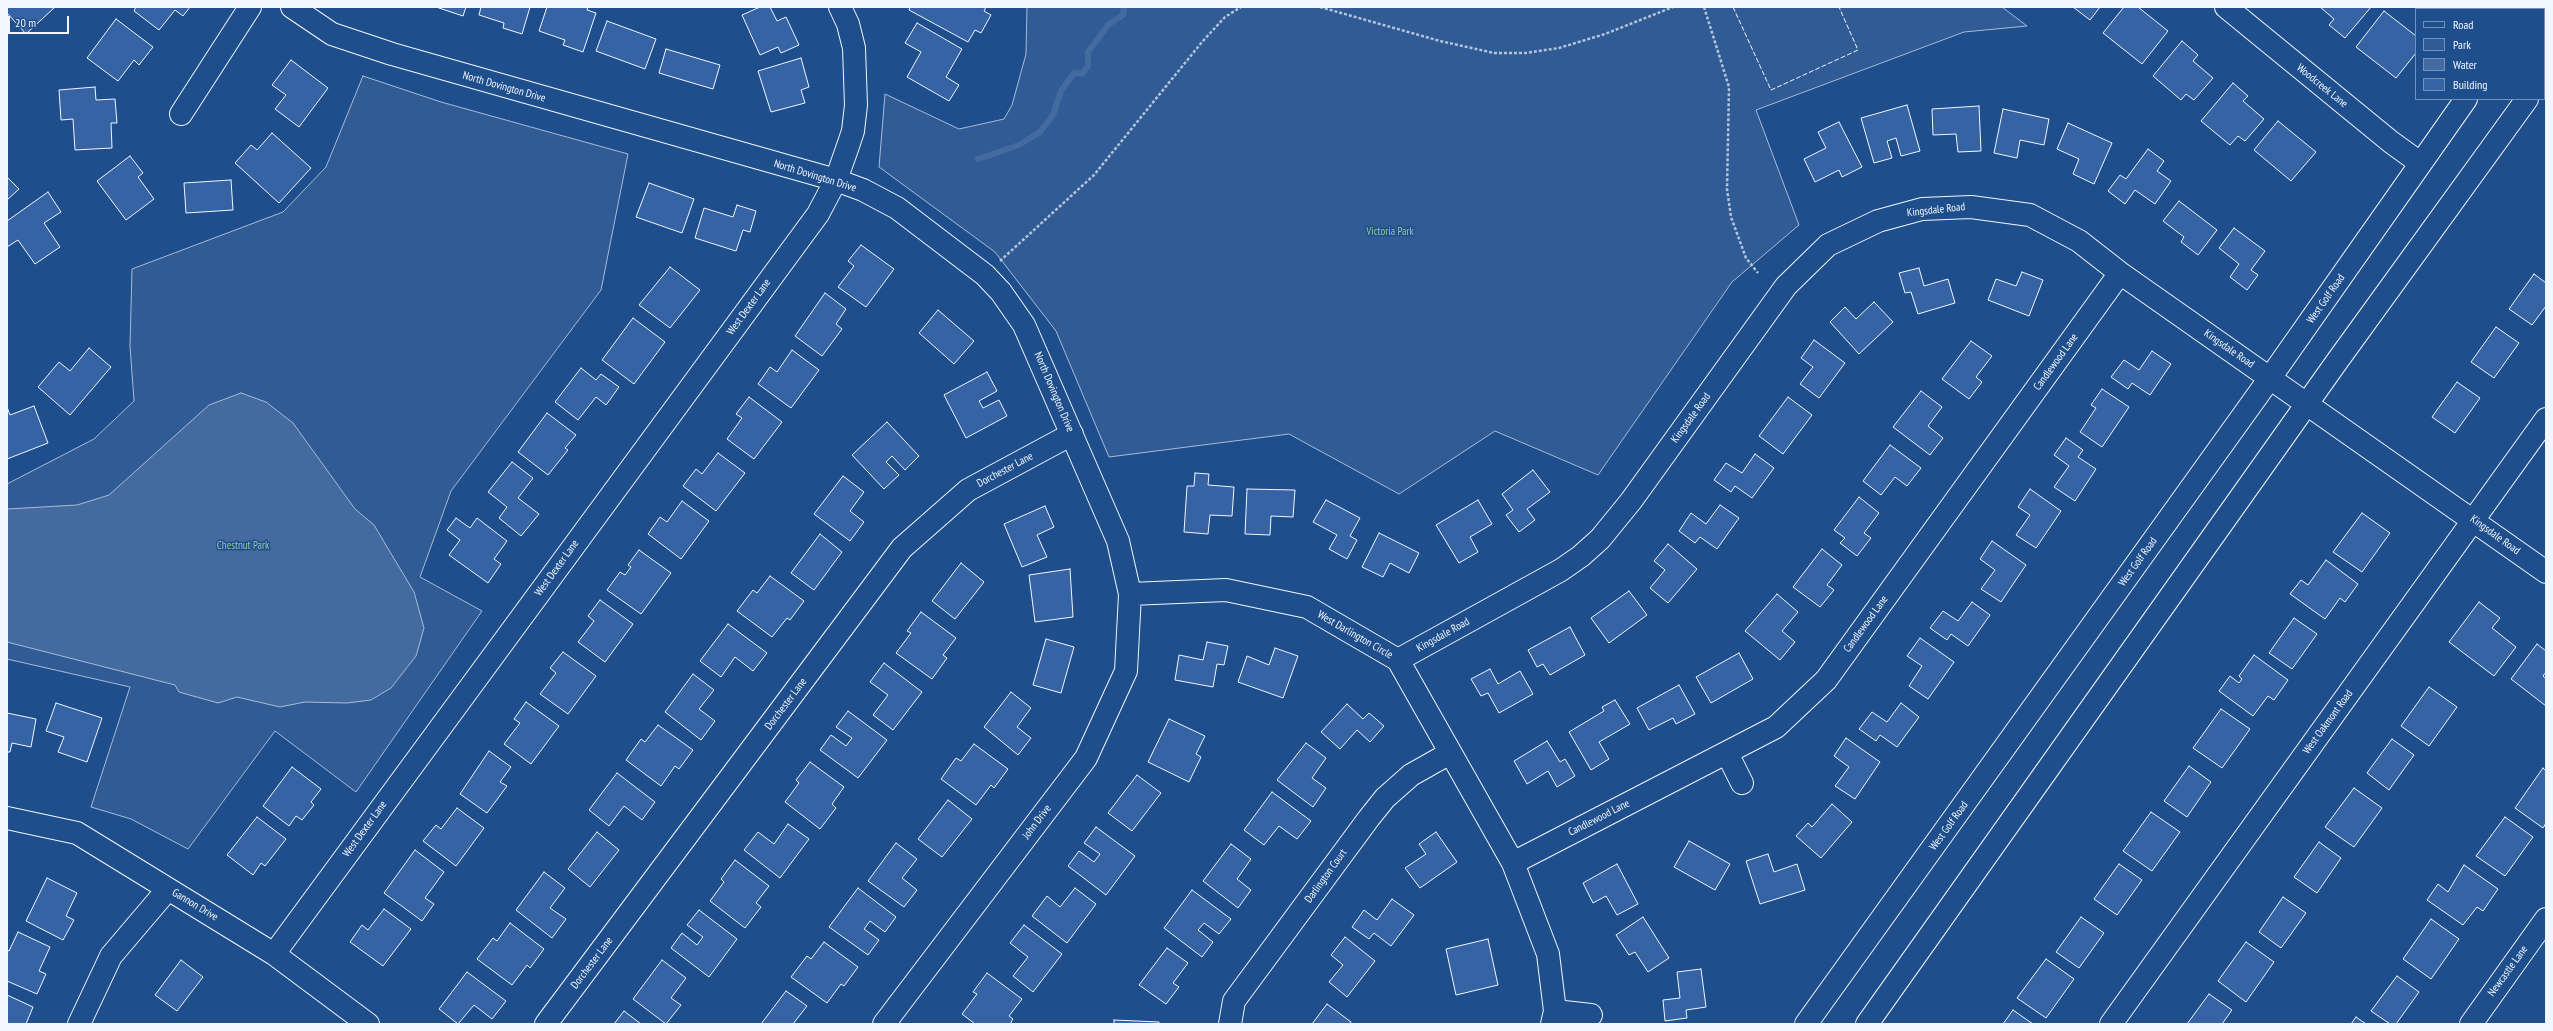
<!DOCTYPE html>
<html>
<head>
<meta charset="utf-8">
<style>
  body { margin:0 }
  #map { position:relative; width:2553px; height:1031px; overflow:hidden; background:#1f4e8c; font-family:"PT Sans Narrow",sans-serif }
  canvas { display:block }
  .frame { position:absolute; inset:0; border:8px solid #f2f6ff; pointer-events:none }
  .legend { position:absolute; left:2415px; top:8px; width:130px; height:92px; box-sizing:border-box; background:#1f4e8c; border:1px solid #7391ba; margin:0; padding:5px 7px; list-style:none; font-size:12px; color:#f2f6ff }
  .legend li { display:flex; align-items:center; gap:8px; height:20px }
  .legend b { width:20px; border:1px solid #7391ba }
  .scale { position:absolute; left:8px; top:16px; width:61px; height:18px; box-sizing:border-box; border:2px solid #f2f6ff; border-top:0; padding-left:5px; font-size:12px; line-height:14px; white-space:nowrap; color:#f2f6ff; -webkit-text-stroke:3px #1f4e8c; paint-order:stroke }
</style>
</head>
<body>
<div id="map">
<canvas width="2553" height="1031"></canvas>
<div class="frame"></div>
<ul class="legend">
<li><b style="height:5px;background:#1f4e8c"></b>Road</li>
<li><b style="height:11px;background:#305b95"></b>Park</li>
<li><b style="height:11px;background:#446ba0"></b>Water</li>
<li><b style="height:11px;background:#3563a3"></b>Building</li>
</ul>
<div class="scale">20 m</div>
</div>
<script>
const c = document.querySelector('canvas').getContext('2d');
c.lineJoin = 'round';
function paint(path, color) { c.fillStyle = color; c.fill(path, 'evenodd'); }
const poly = rows => new Path2D(rows.map(r => 'M' + r).join(''));
function trace(path, color, width, dash) { c.strokeStyle = color; c.lineWidth = width; c.lineCap = dash ? 'butt' : 'round'; c.setLineDash(dash || []); c.stroke(path); }
function write(font, color, halo, rows, align = 'center') {
  c.font = font + ' "PT Sans Narrow",sans-serif'; c.lineWidth = 3; c.setLineDash([]); c.textBaseline = 'middle'; c.strokeStyle = halo; c.fillStyle = color; for (const [text, x, y, turn = 0] of rows) {
    c.save(); c.translate(x, y); c.rotate((+turn || 0) * Math.PI / 180); c.textAlign = isNaN(turn) ? turn : align; if (halo) c.strokeText(text, 0, 0); c.fillText(text, 0, 0); c.restore();
  }
}
const green = poly([
  [1027,7,2002,7,2027,26,1964,32,1756,110,1799,225,1732,282,1598,475,1495,431,1399,494,1289,434,1109,457,1056,331,995,252,879,167,885,94,959,129,1004,119,1012,105,1026,54,1027,7],
  [363,76,441,102,628,154,601,290,451,491,420,577,482,611,356,792,275,731,188,849,131,819,91,807,130,687,7,659,7,484,94,439,134,401,130,346,132,269,283,212,326,167,363,76]
]);
paint(green, '#305b95');
trace(green, '#a8bbd7', 1);
const water = poly([
  [241,393,266,402,293,423,355,509,374,525,414,592,424,628,416,656,391,688,371,700,347,703,305,702,280,707,237,697,218,703,179,692,175,685,7,642,7,509,77,505,109,495,209,405,241,393]
]);
paint(water, '#446ba0');
trace(water, '#a8bbd7', 1);
trace(poly([
  [978,159,1019,145,1040,132,1053,115,1061,91,1074,73,1082,74,1088,66,1088,52,1109,24,1123,15,1124,7]
]), '#446ba0', 6);
const building = poly([
  [7,7,55,7,26,34,7,13,7,7],
  [136,7,190,7,183,16,175,10,159,30,134,11,136,7],
  [436,7,466,7,463,16,436,7],
  [481,7,530,7,522,34,503,28,504,23,479,15,481,7],
  [547,7,588,7,587,10,596,13,583,52,563,45,565,40,539,31,547,7],
  [760,7,770,7,777,21,786,17,799,45,781,53,778,47,760,55,742,15,760,7],
  [910,7,986,7,984,11,991,15,981,33,975,30,968,42,909,10,910,7],
  [2073,7,2100,7,2090,20,2073,7],
  [2124,7,2138,7,2168,31,2142,64,2103,33,2124,7],
  [2320,7,2371,7,2345,38,2329,25,2334,19,2320,7],
  [2384,11,2416,36,2416,53,2396,78,2356,47,2384,11],
  [116,19,153,47,139,65,134,60,118,81,87,58,116,19],
  [607,21,656,39,645,69,596,51,607,21],
  [917,23,962,49,946,77,959,85,949,101,907,77,921,52,905,43,917,23],
  [2182,41,2198,55,2193,61,2213,78,2194,100,2186,94,2181,100,2153,76,2182,41],
  [666,49,720,65,713,89,659,73,666,49],
  [801,58,809,87,801,90,805,103,771,112,758,71,801,58],
  [291,60,328,88,299,127,275,109,286,95,272,85,291,60],
  [2233,83,2248,96,2243,101,2264,119,2245,141,2238,136,2230,145,2201,121,2233,83],
  [95,87,96,100,115,99,117,123,111,123,112,148,75,150,73,119,61,120,59,90,95,87],
  [1907,105,1920,151,1901,156,1896,138,1887,141,1892,158,1874,163,1861,118,1907,105],
  [1979,106,1981,151,1958,152,1956,134,1933,135,1932,109,1979,106],
  [2003,109,2049,119,2044,145,2020,140,2017,158,1994,153,2003,109],
  [2278,121,2316,152,2291,181,2254,150,2278,121],
  [1839,122,1862,167,1842,177,1839,170,1815,182,1804,159,1826,148,1818,132,1839,122],
  [2068,123,2112,143,2094,184,2073,174,2079,159,2057,149,2068,123],
  [272,133,311,168,279,203,235,163,251,145,257,150,272,133],
  [2148,149,2164,161,2157,171,2171,181,2155,204,2135,190,2125,204,2108,191,2120,175,2126,179,2148,149],
  [130,156,143,173,138,177,154,199,126,220,97,181,130,156],
  [7,177,19,189,7,200,7,177],
  [231,180,233,210,186,213,184,183,231,180],
  [649,183,694,199,682,233,636,217,649,183],
  [48,192,61,212,44,223,60,247,35,264,18,240,7,247,7,221,48,192],
  [2179,201,2217,230,2198,255,2181,242,2184,237,2163,221,2179,201],
  [737,205,756,211,750,232,743,230,736,251,695,238,704,208,733,217,737,205],
  [2234,228,2265,251,2251,270,2258,275,2247,290,2230,277,2239,264,2219,248,2234,228],
  [861,245,894,269,866,307,838,287,854,266,848,261,861,245],
  [670,267,700,290,670,328,639,305,670,267],
  [1919,268,1924,286,1948,279,1955,303,1918,314,1911,292,1905,293,1899,273,1919,268],
  [2022,272,2043,280,2029,316,1988,300,1996,279,2016,286,2022,272],
  [2534,274,2546,283,2546,306,2532,325,2509,309,2534,274],
  [825,293,846,309,836,324,842,329,822,356,795,336,825,293],
  [1874,302,1893,322,1859,354,1830,322,1845,307,1856,319,1874,302],
  [938,310,974,341,954,364,919,333,938,310],
  [633,318,665,342,634,384,602,360,633,318],
  [2496,327,2519,343,2494,378,2471,362,2496,327],
  [1814,340,1845,363,1819,398,1800,384,1813,367,1801,358,1814,340],
  [1971,341,1992,356,1976,377,1982,382,1969,399,1942,379,1971,341],
  [89,348,111,367,70,415,38,387,59,362,70,371,89,348],
  [792,350,819,370,791,408,758,384,770,367,777,372,792,350],
  [2152,351,2171,364,2150,395,2132,383,2128,389,2111,377,2124,360,2139,370,2152,351],
  [581,368,596,380,601,374,619,387,606,405,596,397,578,420,555,402,581,368],
  [987,372,997,391,979,401,983,408,999,400,1007,416,966,438,944,395,987,372],
  [2457,382,2480,398,2455,433,2432,417,2457,382],
  [2102,389,2129,407,2102,447,2080,432,2096,408,2091,405,2102,389],
  [1921,391,1942,407,1928,426,1943,438,1930,455,1893,427,1921,391],
  [749,397,782,422,754,459,727,439,742,418,736,414,749,397],
  [1788,397,1812,415,1783,454,1759,436,1788,397],
  [34,406,48,443,7,459,7,407,10,415,34,406],
  [547,413,576,435,565,448,568,450,548,475,518,452,547,413],
  [887,422,919,456,905,470,892,456,886,462,899,475,884,489,852,455,887,422],
  [2066,438,2083,450,2078,457,2096,469,2075,501,2054,487,2069,466,2054,455,2066,438],
  [1890,445,1921,468,1907,486,1895,477,1881,495,1863,481,1890,445],
  [718,453,745,473,716,511,683,486,696,469,702,474,718,453],
  [1755,454,1774,468,1752,498,1735,486,1731,492,1714,480,1726,463,1742,473,1755,454],
  [512,462,533,478,518,498,539,514,521,536,499,518,507,507,488,492,512,462],
  [1533,470,1550,492,1527,509,1535,520,1519,532,1506,515,1513,510,1502,494,1533,470],
  [1195,473,1209,474,1208,485,1234,487,1232,516,1210,515,1208,534,1184,532,1187,486,1194,486,1195,473],
  [843,476,864,492,850,511,864,522,850,541,814,514,843,476],
  [1247,489,1295,490,1293,517,1271,516,1270,535,1245,534,1247,489],
  [2030,489,2061,511,2036,548,2016,535,2030,515,2018,507,2030,489],
  [1859,497,1879,513,1864,533,1871,538,1857,556,1840,543,1845,538,1834,530,1859,497],
  [1326,500,1360,518,1350,536,1357,540,1347,559,1329,549,1337,535,1313,522,1326,500],
  [1478,500,1492,524,1470,537,1478,552,1459,563,1436,525,1478,500],
  [682,501,709,521,681,559,648,534,660,517,667,522,682,501],
  [1720,505,1739,518,1717,549,1700,537,1695,543,1679,531,1691,513,1706,524,1720,505],
  [1045,506,1054,527,1037,535,1047,557,1022,567,1004,524,1045,506],
  [2362,513,2390,533,2362,572,2333,552,2362,513],
  [456,518,470,528,477,518,507,541,494,559,501,564,488,583,449,555,460,540,447,530,456,518],
  [1379,533,1419,553,1409,573,1390,563,1383,577,1362,567,1379,533],
  [820,534,842,552,814,590,791,573,820,534],
  [1992,541,2026,565,2001,602,1981,589,1995,570,1980,559,1992,541],
  [1668,544,1697,569,1668,603,1650,588,1665,570,1654,561,1668,544],
  [1822,549,1842,565,1827,585,1834,590,1820,607,1793,587,1822,549],
  [639,550,671,573,641,614,607,590,620,572,625,575,631,567,628,565,639,550],
  [2326,560,2358,584,2345,602,2340,598,2325,619,2290,594,2301,580,2308,585,2326,560],
  [961,563,984,582,955,619,932,601,961,563],
  [1070,569,1073,617,1035,622,1029,575,1070,569],
  [770,576,804,601,790,620,787,618,772,637,737,611,753,590,757,593,770,576],
  [1629,591,1647,615,1609,643,1591,618,1629,591],
  [1777,594,1798,612,1782,631,1795,642,1780,660,1745,631,1777,594],
  [600,600,633,624,605,662,578,642,594,621,588,616,600,600],
  [1972,602,1990,615,1968,646,1951,634,1947,640,1930,628,1943,611,1958,621,1972,602],
  [2479,602,2500,618,2492,628,2516,647,2494,676,2449,642,2479,602],
  [921,612,956,638,943,655,947,658,932,679,896,653,911,633,907,631,921,612],
  [2294,618,2317,634,2292,669,2269,653,2294,618],
  [728,624,767,653,753,671,735,657,721,677,700,661,728,624],
  [1570,627,1585,655,1550,675,1543,664,1537,667,1528,650,1570,627],
  [1920,638,1954,662,1928,699,1909,686,1922,666,1907,656,1920,638],
  [1046,639,1074,647,1061,693,1033,685,1046,639],
  [1207,642,1228,646,1224,665,1217,664,1213,687,1175,680,1179,655,1203,660,1207,642],
  [2537,644,2546,651,2546,672,2543,676,2546,679,2546,706,2511,679,2537,644],
  [1275,648,1298,656,1283,698,1238,682,1247,656,1269,665,1275,648],
  [563,652,596,676,568,714,540,694,556,673,550,668,563,652],
  [1739,653,1753,679,1711,703,1696,677,1739,653],
  [2254,655,2288,680,2274,700,2268,696,2253,716,2219,691,2230,676,2239,683,2242,679,2239,676,2254,655],
  [884,663,922,692,893,730,873,715,888,695,870,682,884,663],
  [1490,669,1498,684,1520,671,1533,694,1499,713,1488,693,1481,696,1471,679,1490,669],
  [693,674,714,690,699,709,715,721,701,740,665,712,693,674],
  [1679,685,1695,714,1676,724,1673,718,1649,730,1637,708,1679,685],
  [2429,687,2457,707,2429,746,2401,726,2429,687],
  [1011,692,1031,708,1017,727,1031,738,1018,755,984,727,1011,692],
  [1615,700,1630,724,1599,742,1609,759,1591,770,1569,732,1604,711,1602,707,1615,700],
  [526,702,559,726,531,764,504,744,520,723,514,719,526,702],
  [56,703,102,718,87,762,58,752,64,737,46,731,56,703],
  [1901,703,1919,717,1897,747,1880,735,1876,741,1859,729,1872,712,1887,722,1901,703],
  [1347,704,1363,719,1369,713,1384,726,1370,742,1357,730,1340,749,1321,732,1347,704],
  [2221,709,2250,729,2222,768,2193,748,2221,709],
  [848,711,887,740,858,778,820,750,831,735,846,746,852,738,836,727,848,711],
  [7,713,36,719,31,747,12,743,10,752,7,752,7,713],
  [1169,719,1205,736,1196,754,1201,757,1189,782,1148,762,1169,719],
  [658,725,693,750,679,769,675,766,661,786,626,760,641,739,645,742,658,725],
  [1846,738,1880,762,1855,799,1835,786,1849,767,1834,756,1846,738],
  [2392,739,2414,755,2389,790,2367,773,2392,739],
  [1547,741,1560,762,1565,759,1575,776,1557,787,1548,771,1527,784,1514,761,1547,741],
  [1306,743,1326,758,1312,778,1326,788,1313,807,1277,780,1306,743],
  [974,744,1008,769,994,788,991,785,976,805,941,779,956,758,961,761,974,744],
  [489,751,511,767,500,782,507,786,487,813,460,794,489,751],
  [810,762,844,787,832,804,836,808,820,829,785,802,799,783,796,780,810,762],
  [2189,766,2211,782,2187,817,2164,801,2189,766],
  [292,767,321,789,311,802,314,805,302,820,296,816,289,826,263,806,292,767],
  [2543,768,2546,771,2546,823,2543,828,2515,808,2543,768],
  [617,773,655,802,642,820,624,806,609,826,589,810,617,773],
  [1137,775,1161,793,1132,831,1108,813,1137,775],
  [2354,788,2382,808,2354,847,2325,827,2354,788],
  [1272,792,1311,821,1297,839,1279,826,1264,845,1244,830,1272,792],
  [948,800,972,819,942,857,918,839,948,800],
  [1832,804,1852,822,1821,858,1796,836,1808,823,1812,827,1832,804],
  [457,808,484,828,456,866,423,841,436,825,441,829,457,808],
  [2151,812,2180,832,2152,871,2123,851,2151,812],
  [257,817,286,839,265,866,261,863,253,875,227,855,257,817],
  [2505,817,2533,837,2505,876,2476,856,2505,817],
  [788,824,809,839,780,878,744,850,758,832,774,844,788,824],
  [1096,827,1135,856,1106,895,1068,866,1079,851,1094,862,1100,854,1084,843,1096,827],
  [597,832,619,850,590,887,568,869,597,832],
  [1436,832,1457,862,1420,888,1405,868,1426,854,1419,844,1436,832],
  [1689,841,1730,864,1715,890,1674,867,1689,841],
  [2319,842,2341,858,2317,893,2294,877,2319,842],
  [896,843,917,859,902,878,917,890,904,907,868,881,896,843],
  [1231,844,1251,859,1237,879,1251,890,1238,908,1203,881,1231,844],
  [415,850,444,872,425,898,434,904,422,921,384,893,415,850],
  [1768,854,1774,872,1797,864,1805,890,1760,904,1746,861,1768,854],
  [735,860,769,886,756,903,761,907,745,928,710,901,724,882,721,879,735,860],
  [1617,864,1638,904,1617,915,1606,896,1593,903,1583,883,1617,864],
  [2119,864,2142,880,2117,915,2094,899,2119,864],
  [2464,865,2498,889,2483,911,2477,907,2463,925,2427,900,2438,884,2448,892,2464,865],
  [544,872,565,888,550,908,566,919,552,938,516,910,544,872],
  [47,878,77,893,66,916,74,920,63,940,26,921,47,878],
  [858,888,896,917,885,932,870,921,864,929,879,940,868,955,829,927,858,888],
  [1075,888,1096,904,1067,943,1032,916,1047,896,1060,907,1075,888],
  [1192,890,1231,919,1219,934,1204,923,1198,930,1213,942,1202,957,1164,928,1192,890],
  [2283,897,2306,913,2281,948,2259,932,2283,897],
  [1392,899,1414,915,1391,946,1374,933,1369,939,1352,927,1364,910,1377,920,1392,899],
  [384,909,411,929,383,966,350,942,362,925,368,930,384,909],
  [699,910,737,939,709,977,671,948,682,933,697,945,703,937,687,925,699,910],
  [1643,917,1669,958,1648,972,1635,952,1629,955,1616,935,1643,917],
  [2081,917,2104,933,2079,968,2056,952,2081,917],
  [2431,919,2459,939,2431,979,2403,959,2431,919],
  [510,923,544,949,530,968,527,965,512,985,477,959,493,938,497,941,510,923],
  [1024,925,1062,954,1033,992,1013,976,1028,957,1010,943,1024,925],
  [18,932,50,947,39,971,46,974,37,994,7,981,7,950,9,951,18,932],
  [1345,937,1375,961,1347,997,1329,982,1343,965,1331,955,1345,937],
  [1488,939,1498,985,1456,995,1446,949,1488,939],
  [824,942,858,967,844,986,841,984,827,1003,791,977,807,956,811,959,824,942],
  [2246,942,2274,962,2246,1002,2218,981,2246,942],
  [1167,948,1188,963,1173,983,1179,987,1166,1004,1139,985,1167,948],
  [2046,959,2074,979,2046,1018,2017,998,2046,959],
  [181,960,203,977,177,1011,155,995,181,960],
  [662,960,686,978,671,998,681,1005,666,1024,633,999,662,960],
  [1701,969,1706,1007,1686,1010,1687,1018,1665,1021,1663,1000,1680,998,1677,972,1701,969],
  [467,972,506,1001,492,1019,474,1005,458,1024,439,1009,467,972],
  [987,973,1022,999,1009,1016,1013,1019,1010,1024,975,1024,962,1014,977,994,973,992,987,973],
  [2397,976,2419,992,2396,1024,2390,1024,2371,1011,2397,976],
  [786,991,807,1006,793,1024,761,1024,786,991],
  [2209,994,2232,1010,2222,1024,2187,1024,2209,994],
  [7,995,33,1007,26,1024,7,1024,7,995],
  [1327,1004,1351,1022,1350,1024,1312,1024,1327,1004],
  [2013,1010,2033,1024,2003,1024,2013,1010],
  [624,1011,641,1024,614,1024,624,1011],
  [2356,1017,2366,1024,2351,1024,2356,1017],
  [1114,1020,1159,1022,1159,1024,1114,1024,1114,1020]
]);
paint(building, '#3563a3');
trace(building, '#f2f6ff', 1);
const minor = poly([
  [292,7,332,34,392,54,836,180,863,190,897,208,985,275,1001,292,1024,325,1118,541,1130,594,1126,671,1086,758,884,1024],
  [2226,7,2391,142,2420,163],
  [181,114,250,7],
  [1130,594,1226,590,1307,607,1398,660,1513,863,1548,954,1555,1011,1552,1024],
  [1398,660,1561,570,1581,556,1600,539,1631,501,1786,286,1828,245,1878,221,1922,209,1971,207,2030,215,2079,241,2120,273,2546,572],
  [1727,753,1742,783],
  [7,818,77,833,274,954,368,1024],
  [1513,863,1776,727,1826,680,2120,273],
  [274,954,818,214,836,180,848,146,853,131,856,105,854,48,848,24,840,7],
  [1555,1011,1591,1015],
  [79,1024,111,956,168,889],
  [546,1024,902,548,968,490,1072,434],
  [1230,1024,1234,1001,1369,818,1385,798,1411,775,1450,753],
  [2111,1024,2546,419],
  [2471,1024,2546,919]
]);
const major = poly([
  [2531,9,2532,7],
  [2544,76,2546,73],
  [1806,1024,2270,378,2466,99],
  [1867,1024,2338,360,2527,99]
]);
trace(minor, '#f2f6ff', 24);
trace(major, '#f2f6ff', 24);
trace(poly([
  [1320,7,1440,41,1494,53,1526,53,1559,48,1605,34,1673,7],
  [1704,7,1729,87,1727,189,1731,217,1746,258,1758,273],
  [1000,261,1094,175,1202,42,1225,17,1241,7]
]), '#b3c4dc', 2.5, [3, 2]);
trace(minor, '#1f4e8c', 22);
trace(major, '#1f4e8c', 22);
trace(poly([
  [1733,7,1771,90,1858,50,1839,7]
]), '#f2f6ff', 1, [5, 2]);
write('11px', '#f2f6ff', '#1f4e8c', [
  ["Woodcreek Lane",2322,86,39],
  ["North Dovington Drive",504,87,16],
  ["North Dovington Drive",815,176,17],
  ["Kingsdale Road",1936,210,-6],
  ["West Golf Road",2326,299,-55],
  ["West Dexter Lane",749,307,-54],
  ["Kingsdale Road",2229,349,35],
  ["Candlewood Lane",2056,362,-54],
  ["North Dovington Drive",1054,392,67],
  ["Kingsdale Road",1691,418,-54],
  ["Dorchester Lane",1005,470,-28],
  ["Kingsdale Road",2495,535,36],
  ["West Golf Road",2138,562,-54],
  ["West Dexter Lane",557,568,-54],
  ["Candlewood Lane",1866,624,-54],
  ["West Darlington Circle",1355,635,30],
  ["Kingsdale Road",1443,635,-29],
  ["Dorchester Lane",786,704,-53],
  ["West Oakmont Road",2328,722,-54],
  ["Candlewood Lane",1599,818,-27],
  ["John Drive",1037,822,-53],
  ["West Golf Road",1949,826,-54],
  ["West Dexter Lane",365,829,-54],
  ["Darlington Court",1326,876,-54],
  ["Gannon Drive",195,905,31],
  ["Dorchester Lane",592,963,-53],
  ["Newcastle Lane",2508,971,-54]
]);
write('11px', '#97c8a6', '#1f4e8c', [
  ["Victoria Park",1390,232],
  ["Chestnut Park",243,546]
]);
</script>
</body>
</html>
